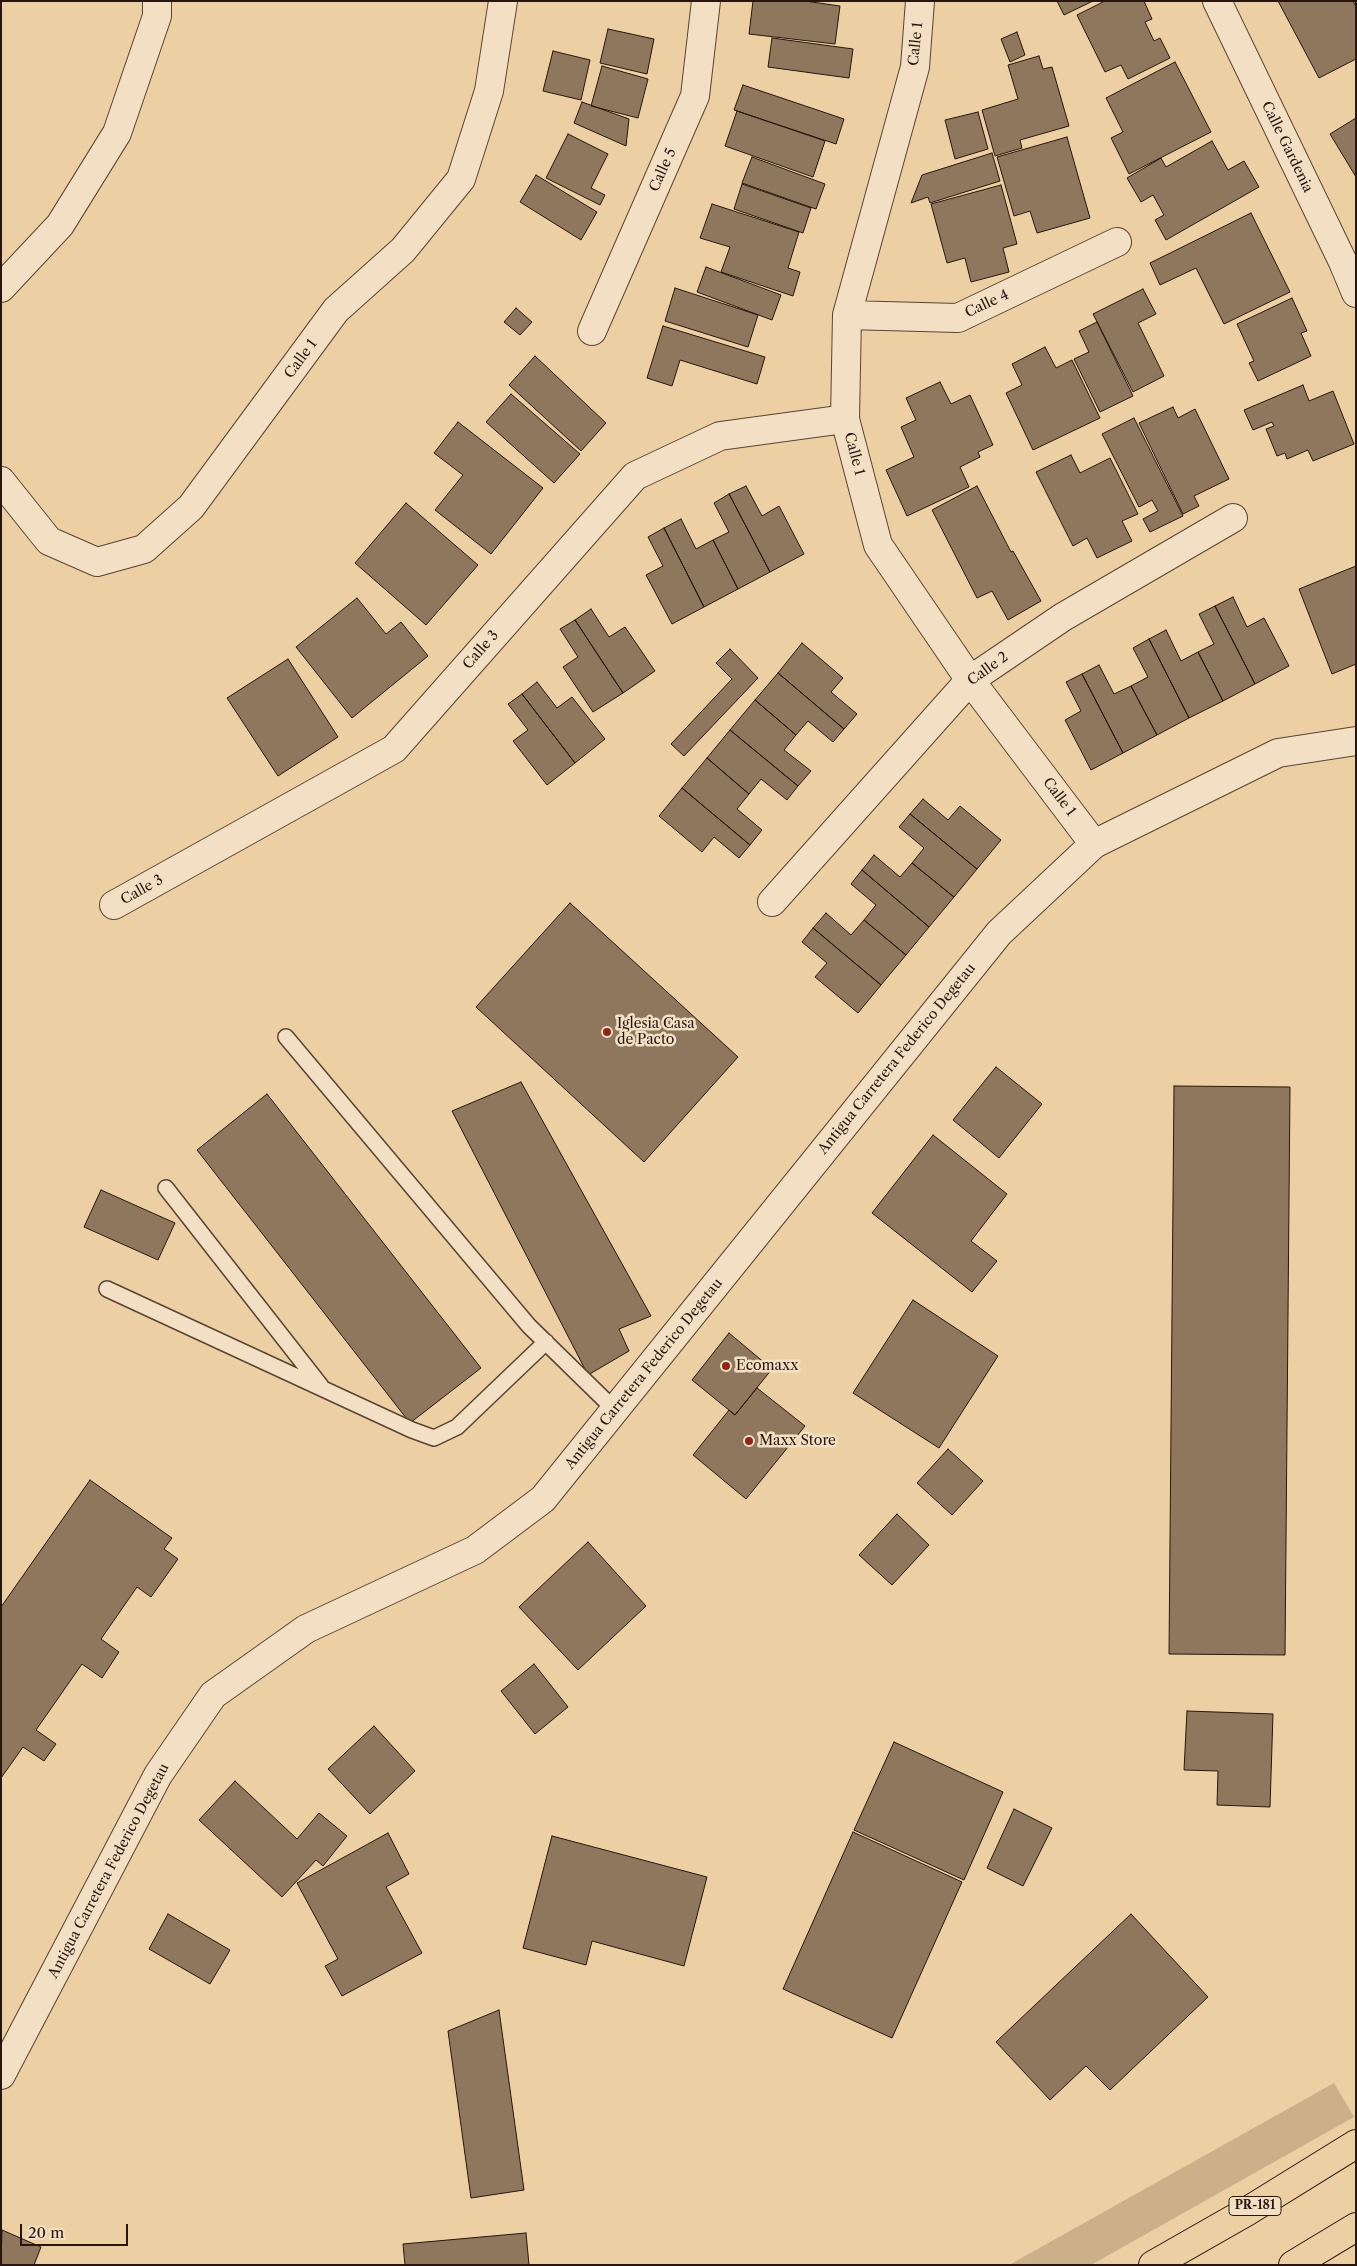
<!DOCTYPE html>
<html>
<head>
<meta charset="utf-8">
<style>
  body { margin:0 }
  #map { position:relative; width:1357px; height:2266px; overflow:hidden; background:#ecd0a4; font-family:"Libre Caslon Text",serif }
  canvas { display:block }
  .frame { position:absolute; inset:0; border:2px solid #28160e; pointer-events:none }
  .scale { position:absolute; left:20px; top:2224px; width:108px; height:22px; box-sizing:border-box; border:2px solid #28160e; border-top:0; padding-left:6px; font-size:15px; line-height:18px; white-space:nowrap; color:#28160e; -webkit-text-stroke:4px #f3e0c4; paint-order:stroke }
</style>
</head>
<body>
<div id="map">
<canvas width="1357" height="2266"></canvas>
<div class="frame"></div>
<div class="scale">20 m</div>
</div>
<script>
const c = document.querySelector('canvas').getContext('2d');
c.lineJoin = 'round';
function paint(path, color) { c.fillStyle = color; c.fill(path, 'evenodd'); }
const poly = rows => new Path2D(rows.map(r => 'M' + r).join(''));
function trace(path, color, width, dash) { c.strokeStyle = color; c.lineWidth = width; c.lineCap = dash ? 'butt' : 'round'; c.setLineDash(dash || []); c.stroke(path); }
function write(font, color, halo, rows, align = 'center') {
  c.font = font + ' "Libre Caslon Text",serif'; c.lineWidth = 5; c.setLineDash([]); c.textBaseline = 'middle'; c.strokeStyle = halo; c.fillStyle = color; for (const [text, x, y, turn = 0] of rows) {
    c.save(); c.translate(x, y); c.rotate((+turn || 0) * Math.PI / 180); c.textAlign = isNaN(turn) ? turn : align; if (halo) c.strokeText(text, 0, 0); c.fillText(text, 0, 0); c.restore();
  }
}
paint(poly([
  [1334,2083,1354,2117,1091,2265,1009,2265]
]), '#cbb08a');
const building = poly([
  [753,1,805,1,840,6,835,44,749,34,753,1],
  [1057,1,1093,1,1064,15,1057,1],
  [1105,1,1144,1,1152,19,1145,22,1154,41,1160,38,1170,58,1128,79,1121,65,1105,72,1077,15,1105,1],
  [1278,1,1353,1,1356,7,1356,59,1319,78,1278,1],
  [608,29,654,39,647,74,600,63,608,29],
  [1017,32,1025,55,1010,62,1001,39,1017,32],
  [772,38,853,49,849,78,768,67,772,38],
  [553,51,590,60,581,100,543,91,553,51],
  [1039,56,1043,69,1052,67,1069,126,1020,140,1022,148,995,156,982,110,1018,99,1008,65,1039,56],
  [1175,62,1211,132,1129,174,1111,138,1123,132,1106,98,1175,62],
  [602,66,648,79,638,118,591,106,602,66],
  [743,85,844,119,836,144,734,110,743,85],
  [582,102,629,119,626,146,574,123,582,102],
  [737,111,825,141,813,177,725,146,737,111],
  [978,112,988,149,955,159,945,120,978,112],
  [1356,118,1356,177,1330,134,1356,118],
  [568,134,608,154,591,188,605,195,600,205,546,178,568,134],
  [1067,137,1090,218,1037,233,1030,211,1014,216,997,157,1067,137],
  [1212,141,1228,170,1244,161,1259,187,1166,240,1155,220,1164,215,1153,195,1141,202,1127,178,1161,158,1166,167,1212,141],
  [992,153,1000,181,930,203,928,197,911,203,922,175,992,153],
  [752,157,825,184,816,209,742,183,752,157],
  [536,175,597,212,581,240,520,202,536,175],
  [742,184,811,208,803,233,734,209,742,184],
  [1001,185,1017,244,1003,248,1009,272,971,282,965,258,947,263,931,204,1001,185],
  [712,204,799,232,788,268,800,272,793,296,721,272,730,247,700,238,712,204],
  [1251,213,1290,292,1224,324,1196,268,1160,285,1150,263,1251,213],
  [706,267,781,295,772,320,697,292,706,267],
  [675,288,758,315,748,347,665,321,675,288],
  [1143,289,1156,314,1138,323,1164,376,1133,392,1093,314,1143,289],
  [1292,298,1307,331,1301,333,1311,356,1258,381,1249,363,1254,361,1237,324,1292,298],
  [516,308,532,322,520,335,504,322,516,308],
  [1097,322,1133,396,1100,412,1074,359,1089,352,1079,331,1097,322],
  [663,326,765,357,757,384,680,360,672,386,647,378,663,326],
  [1045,347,1056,368,1072,360,1100,418,1033,450,1006,393,1022,385,1012,364,1045,347],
  [535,356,606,423,581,451,509,385,535,356],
  [940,382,951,404,970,395,993,445,978,452,980,457,960,467,969,487,907,516,886,470,914,457,901,427,916,420,906,398,940,382],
  [1303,385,1309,401,1333,391,1354,444,1313,461,1308,450,1287,459,1285,453,1277,456,1266,429,1274,426,1272,422,1253,430,1244,410,1303,385],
  [511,394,580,454,554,483,486,422,511,394],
  [1173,407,1178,418,1195,409,1229,479,1194,496,1199,506,1183,514,1139,423,1173,407],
  [1134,418,1183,516,1150,532,1143,519,1158,511,1152,500,1139,507,1102,434,1134,418],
  [458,422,543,488,491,554,435,510,463,475,434,453,458,422],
  [1071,455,1080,473,1110,458,1138,514,1122,521,1132,541,1097,558,1087,538,1073,546,1036,472,1071,455],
  [746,486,762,516,779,506,804,554,770,572,729,494,746,486],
  [977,486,1011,552,1013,551,1041,601,1008,620,992,591,977,598,932,510,977,486],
  [729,494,770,572,738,589,713,540,729,532,714,503,729,494],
  [406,503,478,565,426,625,355,563,406,503],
  [681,519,696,549,713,540,738,589,704,607,664,528,681,519],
  [664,528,704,607,672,624,646,575,663,566,648,537,664,528],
  [1356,566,1356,664,1332,674,1299,589,1356,566],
  [1233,597,1247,627,1264,618,1289,666,1255,684,1215,606,1233,597],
  [357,598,386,634,401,622,428,656,352,718,296,647,357,598],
  [1215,606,1255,684,1223,701,1198,652,1214,644,1199,614,1215,606],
  [591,609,609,637,625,627,655,671,623,693,575,620,591,609],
  [575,620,623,693,593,712,563,667,578,657,560,629,575,620],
  [1166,630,1181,661,1198,652,1223,701,1189,718,1149,639,1166,630],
  [1149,639,1189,718,1157,735,1131,686,1148,677,1133,648,1149,639],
  [802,643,843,678,831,692,857,714,844,729,778,673,802,643],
  [730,649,758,678,684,756,671,744,732,679,716,663,730,649],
  [288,659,338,737,278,776,227,698,288,659],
  [1099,665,1114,694,1131,686,1157,735,1123,753,1082,674,1099,665],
  [778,673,844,729,833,742,808,721,796,735,755,700,778,673],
  [1082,674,1123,753,1091,770,1065,720,1081,711,1066,682,1082,674],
  [537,682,557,708,572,697,605,739,575,763,522,694,537,682],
  [522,694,575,763,547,785,513,741,528,730,508,704,522,694],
  [755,700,796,735,784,750,811,771,798,786,730,730,755,700],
  [730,730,798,786,787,800,761,779,749,794,707,758,730,730],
  [707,758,749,794,737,809,762,830,750,845,682,788,707,758],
  [682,788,750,845,739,858,714,837,702,852,659,816,682,788],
  [923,799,948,820,960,806,1001,840,977,869,910,814,923,799],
  [910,814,977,869,954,897,912,863,924,848,899,827,910,814],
  [874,855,900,877,912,863,954,897,929,927,862,870,874,855],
  [862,870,929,927,906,955,864,920,876,905,851,884,862,870],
  [570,903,738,1057,644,1162,476,1007,570,903],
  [826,913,851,935,864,920,906,955,881,985,813,928,826,913],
  [813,928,881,985,858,1013,815,977,827,963,802,942,813,928],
  [996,1067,1042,1104,999,1158,953,1120,996,1067],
  [521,1082,651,1316,619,1329,629,1351,588,1375,452,1111,521,1082],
  [1174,1086,1290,1087,1285,1655,1169,1654,1174,1086],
  [267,1094,481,1368,410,1423,197,1150,267,1094],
  [933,1135,1007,1194,971,1241,997,1261,972,1292,872,1213,933,1135],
  [101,1190,175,1223,158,1260,84,1227,101,1190],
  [913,1300,998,1356,939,1448,853,1393,913,1300],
  [729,1333,772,1369,735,1415,692,1380,729,1333],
  [757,1388,805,1426,746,1499,693,1455,729,1410,735,1415,757,1388],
  [948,1449,983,1481,952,1515,917,1483,948,1449],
  [90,1480,172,1538,164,1549,178,1559,151,1597,137,1587,101,1639,119,1652,102,1678,82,1664,36,1730,56,1744,44,1761,23,1747,1,1778,1,1607,90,1480],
  [897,1514,929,1545,892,1585,859,1555,897,1514],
  [588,1542,646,1606,578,1670,519,1607,588,1542],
  [534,1664,568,1707,535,1734,501,1691,534,1664],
  [1187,1711,1273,1714,1270,1807,1217,1805,1218,1771,1184,1770,1187,1711],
  [374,1726,415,1771,370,1814,328,1769,374,1726],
  [894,1742,1003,1792,964,1880,854,1830,894,1742],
  [235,1781,297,1839,319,1813,347,1836,323,1866,316,1860,282,1897,199,1820,235,1781],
  [1014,1809,1052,1828,1023,1886,987,1868,1014,1809],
  [853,1832,962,1882,892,2038,783,1989,853,1832],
  [388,1833,409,1874,386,1887,422,1953,342,1996,325,1966,338,1959,297,1883,388,1833],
  [552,1836,707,1877,684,1966,592,1941,586,1965,523,1948,552,1836],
  [168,1914,230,1950,210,1984,149,1949,168,1914],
  [1131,1914,1208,1997,1110,2090,1086,2066,1050,2100,996,2042,1131,1914],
  [499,2010,524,2190,471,2198,448,2031,499,2010],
  [2,2230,41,2247,34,2265,1,2265,2,2230],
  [526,2233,529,2265,405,2265,403,2244,526,2233]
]);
paint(building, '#8e775c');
trace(building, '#28160e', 1);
const service = poly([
  [286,1037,529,1326,615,1410],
  [166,1188,321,1386],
  [107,1289,412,1430,434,1438,457,1427,546,1342]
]);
const minor = poly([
  [920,1,915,67,847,315,845,419,878,545,970,680,1094,844],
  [1217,1,1343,262,1356,293],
  [1,288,60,225,117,133,157,16,157,1],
  [847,315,958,318,1117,242],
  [592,331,695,96,706,1],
  [1,481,49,541,97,562,144,549,191,507,336,310,403,250,461,179,489,91,503,1],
  [772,902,970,680,1063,617,1233,518],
  [114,905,394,749,635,476,720,436,845,419]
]);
const tertiary = poly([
  [1,2075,158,1775,213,1695,306,1629,475,1550,543,1499,999,933,1094,844,1278,753,1356,741]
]);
const primary = poly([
  [1153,2265,1246,2212,1356,2144],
  [1293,2265,1356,2227]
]);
trace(service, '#594434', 18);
trace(minor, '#594434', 30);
trace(tertiary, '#594434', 30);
trace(primary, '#28160e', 30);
trace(service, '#f3e0c4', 15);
trace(minor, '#f3e0c4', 28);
trace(tertiary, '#f3e0c4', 28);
trace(primary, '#ecd0a4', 28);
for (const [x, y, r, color] of [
  [607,1032,5,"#8f2418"],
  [726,1366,5,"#8f2418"],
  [749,1441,5,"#8f2418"]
]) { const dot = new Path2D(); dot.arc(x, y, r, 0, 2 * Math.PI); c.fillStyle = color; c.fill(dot); trace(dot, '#f3e0c4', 2); }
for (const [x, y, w] of [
  [1255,2206,52]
]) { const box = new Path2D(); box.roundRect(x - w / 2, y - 9.5, w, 19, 4); c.fillStyle = '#f3e0c4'; c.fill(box); trace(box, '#28160e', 1); }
write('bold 12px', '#28160e', null, [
  ["PR-181",1255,2206]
]);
write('14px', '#28160e', '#f3e0c4', [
  ["Calle 1",916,44,-84],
  ["Calle Gardenia",1287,147,64],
  ["Calle 5",663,170,-66],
  ["Calle 4",987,304,-25],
  ["Calle 1",301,359,-54],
  ["Calle 1",854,454,75],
  ["Calle 3",481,650,-49],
  ["Calle 2",988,669,-36],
  ["Calle 1",1059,797,53],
  ["Calle 3",142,890,-29],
  ["Antigua Carretera Federico Degetau",897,1059,-51],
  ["Antigua Carretera Federico Degetau",644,1374,-51],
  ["Antigua Carretera Federico Degetau",109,1871,-62]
]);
write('14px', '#28160e', '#f3e0c4', [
  ["Iglesia Casa",617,1024],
  ["de Pacto",617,1040],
  ["Ecomaxx",736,1366],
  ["Maxx Store",759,1441]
], 'left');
</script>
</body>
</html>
